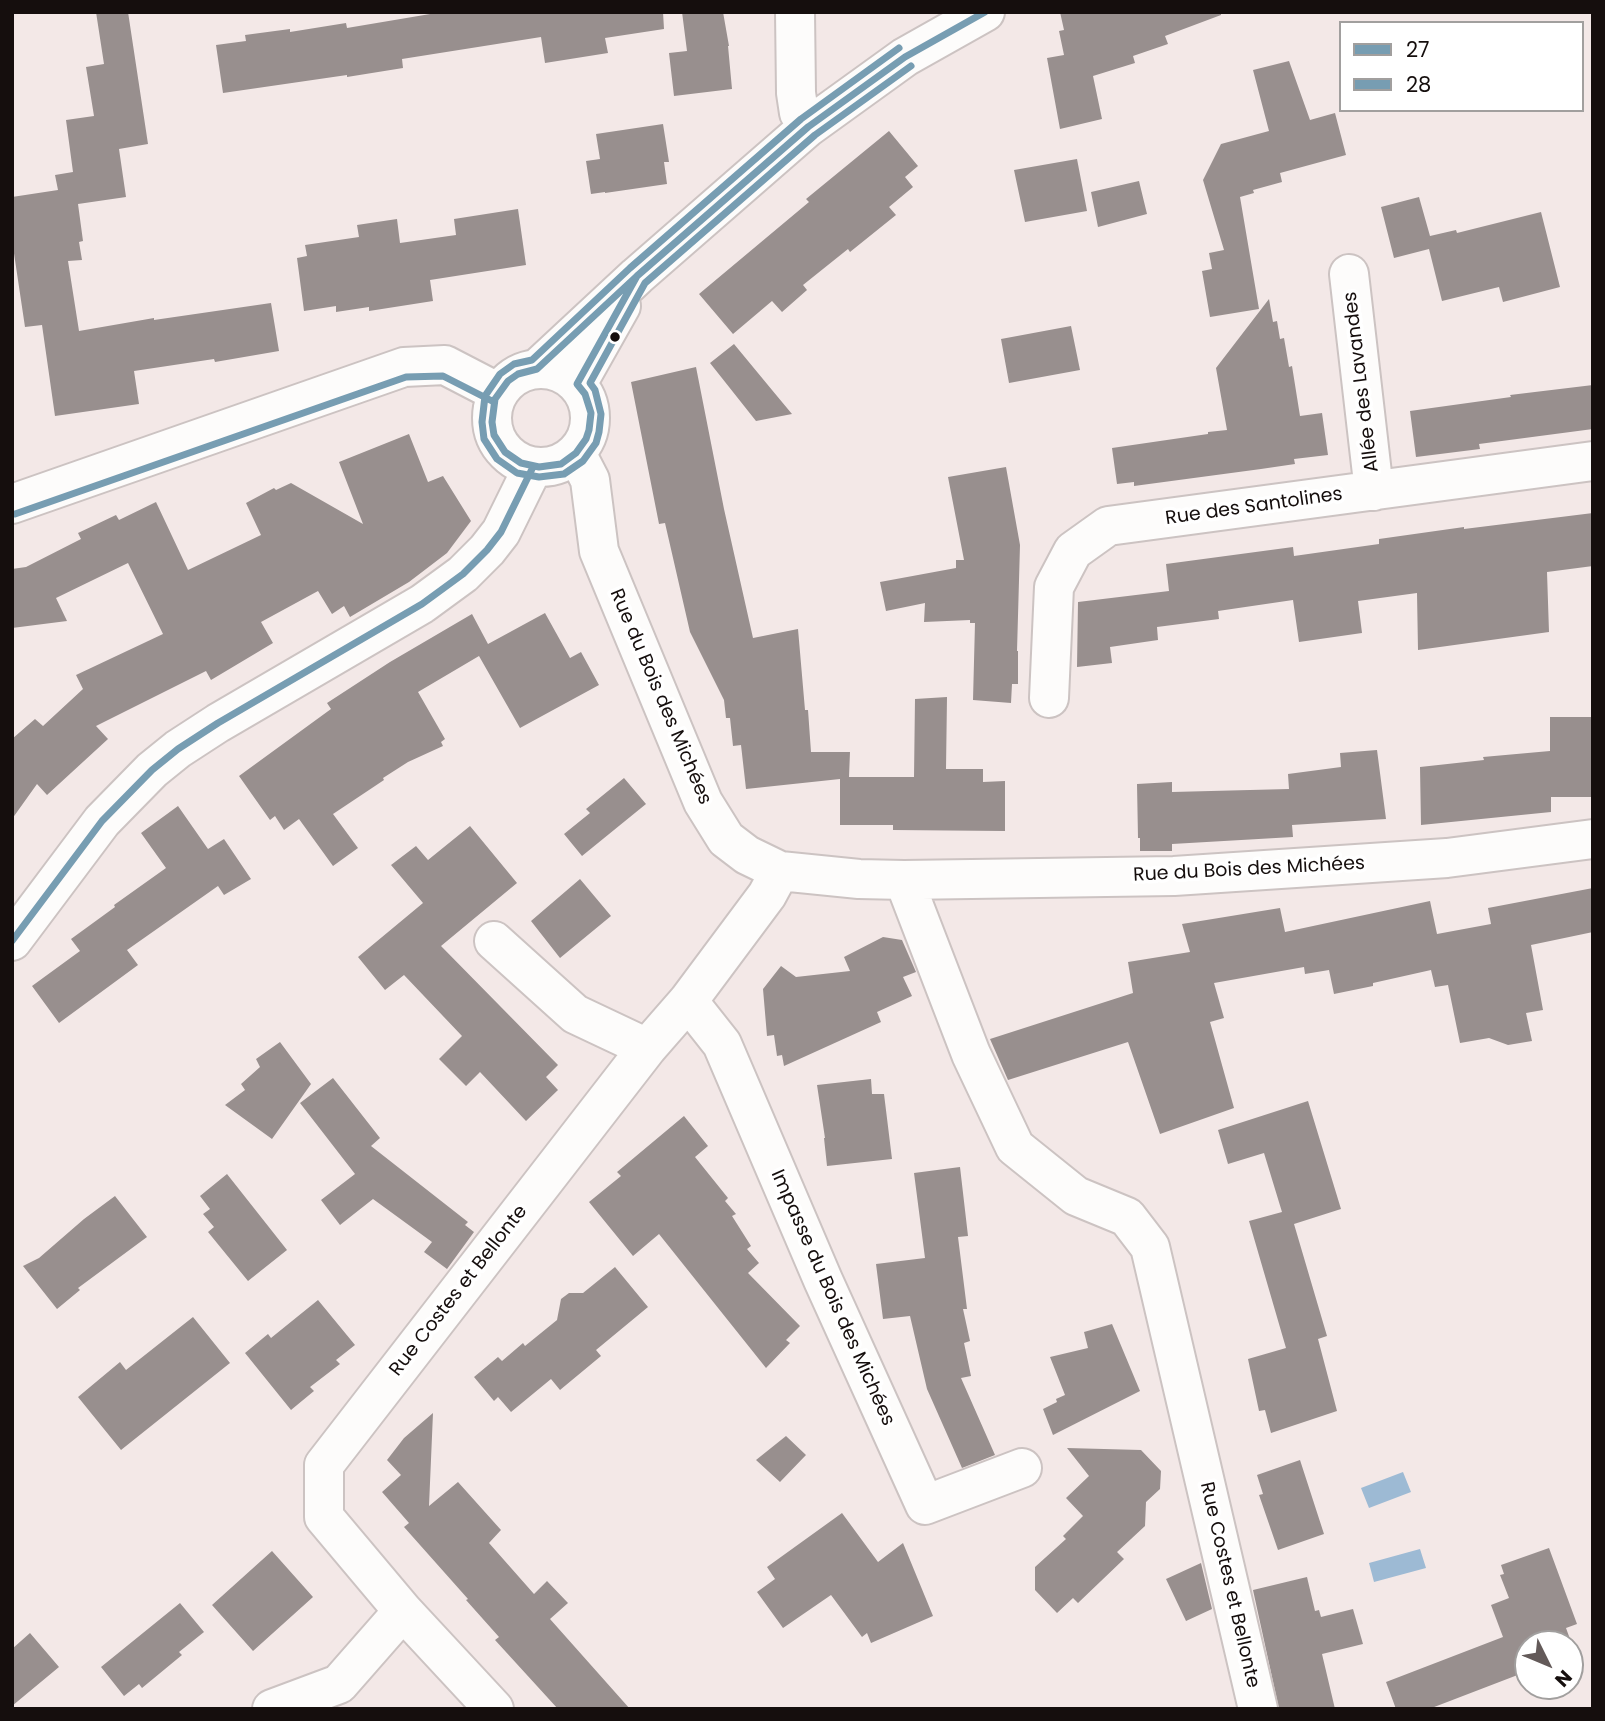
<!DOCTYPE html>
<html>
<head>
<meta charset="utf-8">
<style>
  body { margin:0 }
  #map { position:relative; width:1605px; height:1721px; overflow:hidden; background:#f3e8e7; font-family:Poppins,sans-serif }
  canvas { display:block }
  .frame { position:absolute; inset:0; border:14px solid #150e0d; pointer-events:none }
  .legend { position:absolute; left:1339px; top:21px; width:245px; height:91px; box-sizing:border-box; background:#fff; border:2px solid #a19f9e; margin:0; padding:9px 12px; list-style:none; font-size:21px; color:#150e0d }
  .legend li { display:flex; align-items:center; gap:14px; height:35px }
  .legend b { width:35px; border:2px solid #a19f9e }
  .north { position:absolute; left:1514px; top:1630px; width:70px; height:70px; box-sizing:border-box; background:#fff; border:2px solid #a19f9e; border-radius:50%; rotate:133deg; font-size:19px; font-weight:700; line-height:28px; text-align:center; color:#150e0d }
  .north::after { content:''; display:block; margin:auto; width:24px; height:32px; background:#635a59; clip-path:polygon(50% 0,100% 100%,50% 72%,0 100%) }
</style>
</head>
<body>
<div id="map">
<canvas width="1605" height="1721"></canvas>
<div class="frame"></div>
<ul class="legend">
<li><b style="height:9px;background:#779db2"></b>27</li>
<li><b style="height:9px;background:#779db2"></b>28</li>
</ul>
<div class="north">N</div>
</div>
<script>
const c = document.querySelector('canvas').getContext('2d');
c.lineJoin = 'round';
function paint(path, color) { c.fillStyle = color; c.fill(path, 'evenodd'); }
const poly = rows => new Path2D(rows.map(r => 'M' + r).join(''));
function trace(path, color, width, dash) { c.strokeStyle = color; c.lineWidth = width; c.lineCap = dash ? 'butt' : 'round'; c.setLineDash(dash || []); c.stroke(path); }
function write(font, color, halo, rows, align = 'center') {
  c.font = font + ' Poppins,sans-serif'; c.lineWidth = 7; c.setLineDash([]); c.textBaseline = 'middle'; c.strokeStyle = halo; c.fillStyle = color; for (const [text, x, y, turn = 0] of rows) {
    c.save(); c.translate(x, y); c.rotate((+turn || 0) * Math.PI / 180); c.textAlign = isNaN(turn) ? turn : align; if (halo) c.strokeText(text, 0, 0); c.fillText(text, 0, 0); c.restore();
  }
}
paint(poly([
  [1403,1472,1411,1492,1369,1508,1361,1488],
  [1420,1549,1426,1568,1374,1582,1369,1563]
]), '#9dbad4');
paint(poly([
  [96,12,128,12,148,144,119,149,126,197,78,204,83,241,79,242,82,260,68,261,79,331,154,318,154,320,271,303,279,351,215,362,214,359,134,371,139,404,55,416,42,325,25,327,12,240,12,197,58,190,55,175,73,172,66,120,94,116,86,67,104,64],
  [442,12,663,12,664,29,605,38,608,53,545,63,541,37,402,59,403,68,347,77,347,75,223,93,216,45,246,41,245,35,290,29,290,32,346,23,347,28],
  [682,12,723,12,729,46,728,46,732,89,674,96,669,53,687,51],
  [1060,12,1221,12,1221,15,1165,36,1168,44,1133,56,1135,63,1093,76,1102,119,1060,129,1047,58,1064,55,1059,31,1064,30],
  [1289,61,1310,120,1335,113,1346,155,1280,173,1282,182,1253,190,1254,193,1240,197,1259,309,1210,317,1202,271,1212,269,1209,253,1224,250,1203,180,1221,144,1269,131,1253,70],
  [663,124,669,162,664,162,667,184,605,193,605,192,591,194,586,161,600,159,596,134],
  [889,131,918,166,905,177,913,187,889,207,896,215,850,252,848,249,803,285,807,290,782,312,772,301,733,334,699,294,809,202,806,199],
  [1077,159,1087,211,1025,222,1014,170],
  [1139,181,1147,214,1098,227,1091,192],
  [1419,197,1430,236,1456,230,1457,233,1541,212,1560,287,1503,302,1499,287,1442,301,1429,249,1394,258,1381,207],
  [518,209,526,265,430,280,433,301,369,311,369,307,336,312,336,306,304,311,297,258,307,256,305,245,359,237,357,225,397,219,400,243,456,235,454,219],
  [1269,299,1273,322,1277,321,1280,339,1284,338,1289,367,1292,366,1300,416,1322,413,1328,455,1294,459,1295,464,1261,469,1134,486,1134,482,1117,484,1112,448,1208,434,1208,432,1227,430,1216,368],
  [1071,326,1080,370,1009,383,1001,339],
  [734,344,772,390,792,414,756,421,710,363],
  [696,367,724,509,753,638,798,629,805,710,808,710,811,752,850,752,849,777,914,777,915,699,947,697,946,769,983,769,983,782,1005,781,1005,831,893,830,893,825,840,825,840,779,746,789,741,745,733,746,730,718,726,718,724,700,690,632,665,523,659,524,631,382],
  [1593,385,1593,429,1479,444,1480,449,1416,457,1410,411,1511,397,1510,395],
  [409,434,428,482,443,476,471,521,447,553,409,582,350,617,344,606,332,614,318,591,261,622,273,643,211,680,206,671,96,726,108,739,47,795,37,784,12,819,12,739,35,719,43,726,83,689,76,675,163,634,128,563,56,598,67,621,12,628,12,569,26,567,81,539,78,533,116,515,119,520,156,502,188,570,261,535,246,503,274,488,276,490,291,483,363,524,339,462],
  [1006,467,1020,545,1017,651,1018,651,1018,684,1012,684,1011,703,973,700,975,623,970,623,970,620,924,622,925,603,886,611,880,582,956,568,956,560,964,560,948,477],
  [1593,513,1593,566,1547,572,1549,632,1418,650,1417,593,1358,601,1362,633,1299,642,1293,600,1218,611,1219,619,1157,627,1158,640,1110,647,1112,663,1077,667,1078,602,1169,591,1166,564,1293,547,1294,556,1379,544,1379,539,1464,527,1464,529],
  [545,613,570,658,581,652,599,685,520,728,479,656,418,692,445,739,441,742,443,746,408,762,383,778,384,780,333,814,358,848,333,866,299,819,284,830,275,816,270,820,239,776,331,709,327,703,390,662,472,614,488,644],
  [1550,717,1593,717,1593,797,1551,797,1551,812,1421,825,1420,767,1484,760,1483,757,1550,751],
  [1377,750,1386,819,1292,825,1293,837,1172,844,1172,851,1140,851,1140,838,1138,838,1137,784,1172,782,1172,792,1289,789,1288,774,1341,767,1340,753],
  [624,778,646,804,582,856,564,834,590,813,586,809],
  [178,806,208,849,224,839,251,879,224,895,218,886,127,950,138,965,59,1023,32,986,80,951,71,939,115,907,114,905,166,868,141,833],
  [470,826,517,883,441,946,558,1065,546,1077,558,1090,526,1121,480,1072,466,1086,439,1059,462,1036,404,975,385,990,358,957,423,903,391,865,416,846,428,860],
  [580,879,611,916,560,958,531,921],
  [1593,888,1593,932,1531,945,1543,1010,1526,1013,1532,1041,1508,1045,1489,1038,1460,1043,1448,985,1435,987,1431,970,1373,983,1373,986,1334,994,1329,970,1305,974,1304,967,1214,983,1224,1018,1210,1022,1234,1108,1160,1134,1128,1042,1008,1080,990,1039,1133,993,1128,962,1190,952,1182,924,1280,908,1285,932,1430,901,1437,934,1491,924,1488,908],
  [883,937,902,940,916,972,903,977,912,996,877,1012,881,1022,784,1066,782,1055,777,1056,774,1035,767,1036,763,989,781,966,796,977,850,971,844,957],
  [280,1042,311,1084,272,1139,225,1105,245,1090,241,1084,260,1067,256,1059],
  [333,1078,380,1138,371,1146,468,1222,465,1225,474,1232,447,1269,424,1252,432,1242,373,1199,340,1225,321,1200,355,1174,300,1103],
  [871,1079,872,1094,884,1094,892,1159,827,1166,824,1138,825,1138,817,1085],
  [1308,1101,1341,1209,1294,1224,1327,1336,1318,1339,1337,1411,1271,1433,1265,1410,1259,1411,1248,1359,1286,1348,1249,1221,1282,1212,1264,1153,1228,1164,1218,1130],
  [684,1116,708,1146,695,1157,728,1198,725,1201,736,1214,732,1216,751,1246,747,1249,759,1263,748,1273,800,1326,786,1340,790,1343,766,1368,659,1234,633,1256,589,1202,621,1176,617,1172],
  [960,1167,968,1236,958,1237,967,1309,963,1309,970,1341,964,1343,971,1376,961,1378,995,1455,962,1468,927,1389,910,1316,883,1319,876,1264,925,1258,914,1173],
  [227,1174,287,1250,248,1281,208,1232,214,1227,203,1214,210,1209,200,1196],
  [115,1196,147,1237,78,1288,80,1290,57,1309,23,1266,39,1258,84,1219],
  [615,1267,648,1307,596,1350,601,1356,560,1390,551,1379,511,1412,498,1397,494,1401,474,1377,498,1357,502,1361,523,1343,525,1346,557,1320,561,1299,569,1293,583,1293],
  [318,1300,355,1345,336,1360,340,1364,310,1387,314,1391,291,1410,245,1353,268,1334,271,1338],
  [193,1317,230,1363,121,1450,78,1397,120,1362,126,1370],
  [1112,1324,1140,1391,1053,1435,1043,1409,1057,1402,1056,1399,1065,1395,1050,1357,1088,1348,1084,1332],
  [433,1413,429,1506,458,1482,501,1530,489,1543,534,1594,547,1581,568,1603,550,1619,630,1709,558,1709,495,1640,499,1637,466,1600,468,1599,404,1527,409,1523,382,1492,401,1475,387,1460,404,1438],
  [786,1436,806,1455,780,1482,756,1460],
  [1067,1448,1141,1450,1161,1471,1160,1489,1146,1502,1145,1526,1117,1552,1124,1559,1078,1603,1073,1598,1057,1613,1035,1590,1035,1567,1066,1539,1063,1536,1083,1516,1066,1498,1089,1476],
  [1300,1460,1324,1534,1278,1550,1259,1495,1263,1494,1257,1475],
  [842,1513,878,1562,903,1543,933,1616,871,1643,867,1633,862,1637,831,1595,783,1628,757,1592,775,1579,767,1567],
  [1549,1548,1577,1624,1566,1628,1575,1653,1570,1655,1570,1644,1528,1644,1528,1671,1429,1709,1396,1709,1386,1682,1503,1637,1491,1605,1509,1598,1500,1575,1504,1574,1501,1565],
  [272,1551,313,1597,253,1651,212,1605],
  [1201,1563,1212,1609,1186,1621,1166,1579],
  [1307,1577,1315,1611,1319,1610,1321,1617,1353,1609,1363,1644,1322,1654,1335,1709,1279,1709,1253,1590],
  [180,1603,204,1632,179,1652,182,1655,142,1688,139,1684,124,1696,101,1667],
  [30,1633,59,1667,12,1706,12,1649]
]), '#988f8e');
const minor = poly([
  [795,12,796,93,799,113,808,127],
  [1349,274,1374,491],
  '492 418a49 49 0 1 1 98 0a49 49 0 1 1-98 0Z',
  [537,369,637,276,808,127,905,57,985,12],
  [577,384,621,306],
  [576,453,590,480,599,551,703,802,726,839,747,855,780,871,859,879,904,880,1174,876,1447,858,1593,839],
  [12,504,404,367,445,365,499,393],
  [1049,698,1054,587,1073,551,1108,526,1593,461],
  [904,880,971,1054,1015,1147,1076,1196,1127,1217,1150,1247,1258,1709],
  [12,941,102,821,152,770,178,749,218,723,422,604,463,574,487,550,501,532,533,467],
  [494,941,575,1014,647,1048],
  [688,1001,722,1044,823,1280,925,1505,1022,1468],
  [272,1709,339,1684,403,1611],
  [494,1709,403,1611,324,1517,324,1465,647,1048,688,1001,767,895,780,871]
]);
trace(minor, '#ccc3c2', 42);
trace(minor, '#fdfcfb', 38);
trace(poly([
  [905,57,985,12],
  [905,57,985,12],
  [808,127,905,57],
  [637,276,577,384,585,394,591,413,589,430,586,439,576,453,561,464,539,467,521,463,505,452,494,435,492,422,495,399,508,381,518,374,537,369,637,276],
  [637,276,808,127],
  [637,276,808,127],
  [12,941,102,821,152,770,178,749,218,723,422,604,463,574,487,550,501,532,533,467]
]), '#779db2', 7);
trace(poly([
  [899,48,801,119,630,268,532,360,514,364,500,374,485,396,482,422,484,439,497,459,517,473,539,477,564,474,583,461,596,443,599,432,601,414,595,390,590,383,645,283,815,135,911,66],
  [15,514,406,377,443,376,494,402]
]), '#779db2', 7);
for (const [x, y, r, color] of [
  [615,337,6,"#150e0d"]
]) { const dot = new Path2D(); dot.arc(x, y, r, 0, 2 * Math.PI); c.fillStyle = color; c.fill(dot); trace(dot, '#fff', 2.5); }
write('19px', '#150e0d', '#fff', [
  ["Allée des Lavandes",1362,382,-97],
  ["Rue des Santolines",1254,507,-8],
  ["Rue du Bois des Michées",660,697,67],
  ["Rue du Bois des Michées",1249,870,-3],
  ["Rue Costes et Bellonte",459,1291,-52],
  ["Impasse du Bois des Michées",832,1298,66],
  ["Rue Costes et Bellonte",1229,1585,77]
]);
</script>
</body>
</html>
